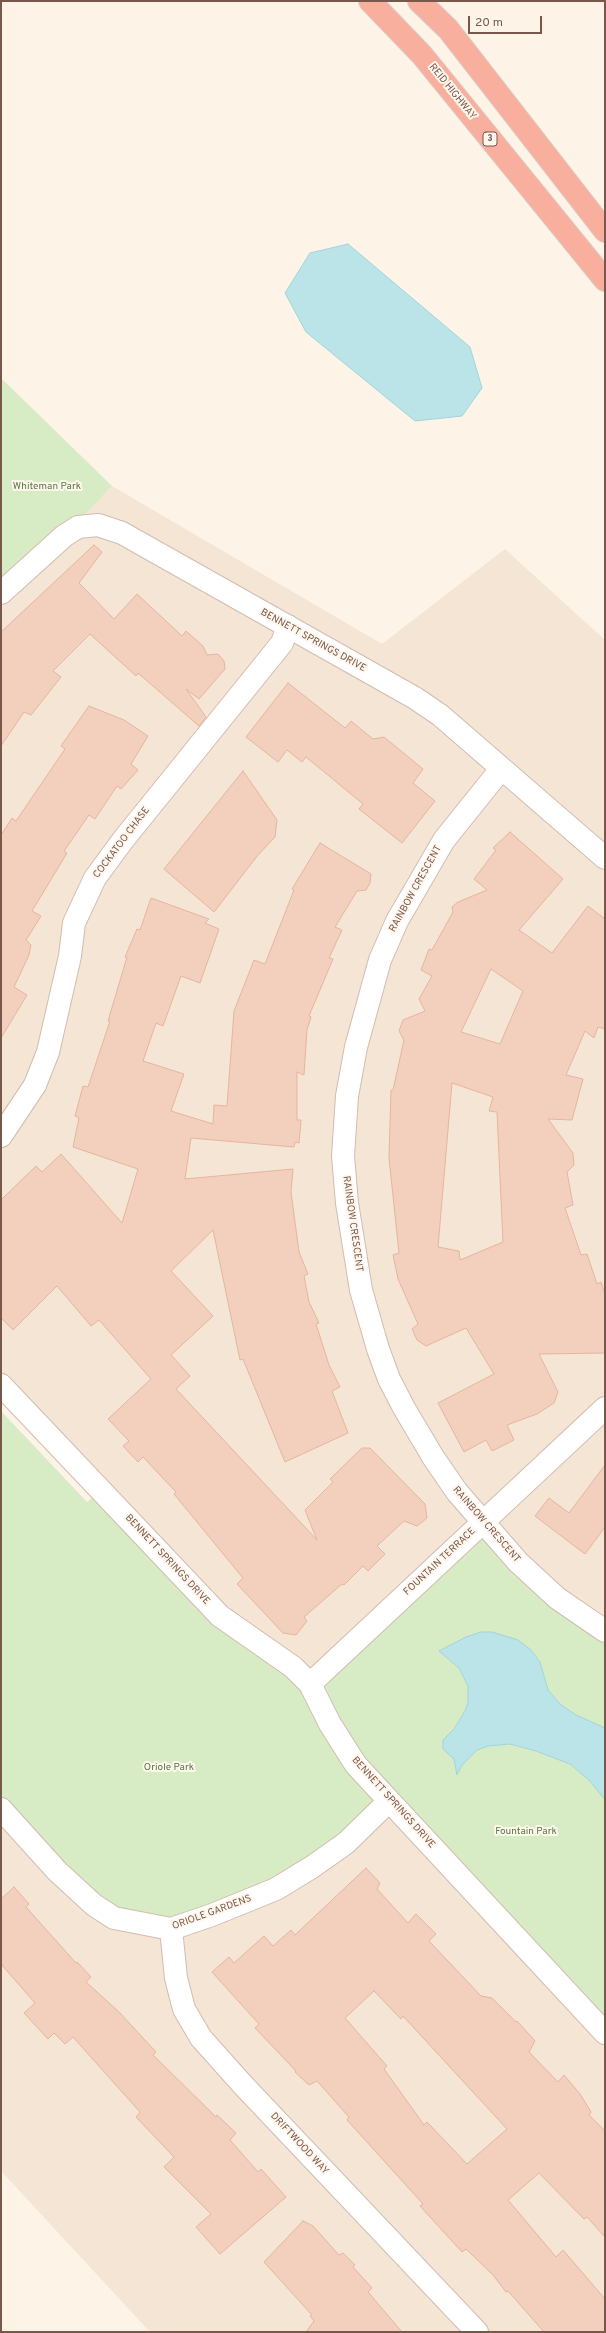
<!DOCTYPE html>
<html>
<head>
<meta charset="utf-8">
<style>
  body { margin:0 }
  #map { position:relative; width:606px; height:2333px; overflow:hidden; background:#fdf3e7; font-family:Overpass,sans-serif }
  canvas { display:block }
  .frame { position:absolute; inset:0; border:2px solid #78584a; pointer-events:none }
  .scale { position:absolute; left:468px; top:16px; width:74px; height:18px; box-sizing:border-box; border:2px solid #78584a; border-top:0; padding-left:5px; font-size:12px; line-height:14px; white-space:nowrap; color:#78584a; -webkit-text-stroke:3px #fff7ee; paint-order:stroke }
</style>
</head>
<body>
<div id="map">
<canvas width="606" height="2333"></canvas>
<div class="frame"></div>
<div class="scale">20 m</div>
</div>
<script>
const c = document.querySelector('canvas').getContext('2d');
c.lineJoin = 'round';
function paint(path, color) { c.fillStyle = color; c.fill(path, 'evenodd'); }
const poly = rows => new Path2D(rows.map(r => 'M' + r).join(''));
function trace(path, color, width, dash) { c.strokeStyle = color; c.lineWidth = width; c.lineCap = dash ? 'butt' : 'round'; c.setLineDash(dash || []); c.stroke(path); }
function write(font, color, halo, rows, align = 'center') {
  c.font = font + ' Overpass,sans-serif'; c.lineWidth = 4; c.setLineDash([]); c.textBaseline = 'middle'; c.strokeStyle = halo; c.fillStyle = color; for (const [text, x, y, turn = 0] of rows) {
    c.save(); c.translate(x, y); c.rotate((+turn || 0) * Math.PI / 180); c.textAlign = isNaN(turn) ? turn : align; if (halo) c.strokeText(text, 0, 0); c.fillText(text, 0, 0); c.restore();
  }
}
paint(poly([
  [112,486,382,644,505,549,605,640,605,1631,310,1684,266,1649,1,1385,1,593,64,536],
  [389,1801,605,2033,605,2332,150,2332,1,2171,1,1809]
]), '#f5e5d5');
paint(poly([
  [1,378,112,486,64,536,1,593],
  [1,1411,87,1502,101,1490,220,1616,310,1684,482,1523,605,1631,605,1728,576,1715,560,1704,548,1690,540,1662,531,1650,517,1640,492,1632,481,1632,466,1637,439,1651,459,1668,468,1686,468,1703,465,1711,454,1729,443,1740,454,1759,457,1775,462,1765,477,1750,488,1746,510,1744,536,1751,570,1764,590,1781,605,1800,605,2033,389,1801,346,1843,171,1929,114,1918,1,1809]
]), '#d7ebc5');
const water = poly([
  [348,244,470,347,482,388,462,416,415,421,306,332,285,293,310,253,348,244],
  [481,1632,492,1632,518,1640,531,1650,540,1662,548,1690,560,1704,576,1715,605,1728,605,1800,590,1781,570,1764,536,1751,510,1744,488,1746,477,1750,462,1765,457,1775,454,1759,443,1749,443,1740,454,1729,465,1711,468,1703,468,1686,459,1668,439,1651,466,1637,481,1632]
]);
paint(water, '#bbe4e8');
trace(water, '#a0d4da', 1);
const building = poly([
  [94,545,102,552,79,583,114,619,137,594,182,636,186,631,203,646,207,655,218,654,224,661,225,669,199,699,186,689,206,717,199,726,138,673,136,676,90,634,53,671,61,677,31,715,24,712,1,746,1,632,94,545],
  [288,683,345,728,351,721,373,739,384,737,423,769,413,783,435,801,402,843,359,809,363,804,306,757,302,762,287,750,278,762,246,737,288,683],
  [89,706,124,720,148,736,131,764,138,770,121,789,117,786,95,819,89,815,64,851,67,853,32,911,41,916,26,940,31,945,29,955,14,987,27,995,1,1038,1,835,12,818,16,821,65,749,61,746,89,706],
  [243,771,277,820,275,837,258,855,214,912,164,869,243,771],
  [510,832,563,879,519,930,552,953,588,906,605,919,605,1029,598,1027,594,1038,585,1031,566,1075,583,1079,572,1120,548,1119,573,1153,574,1165,567,1172,573,1205,565,1208,581,1255,587,1254,597,1284,601,1282,605,1294,605,1353,539,1354,558,1392,554,1403,537,1414,507,1425,514,1440,492,1451,486,1440,464,1452,438,1403,494,1374,466,1328,426,1346,417,1340,412,1329,418,1324,398,1279,393,1255,399,1253,389,1158,391,1090,393,1090,404,1040,399,1031,403,1020,425,1011,419,999,432,976,421,970,429,949,432,950,453,912,452,907,458,902,487,890,474,879,496,850,493,848,510,832],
  [491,969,523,991,500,1044,461,1032,491,969],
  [452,1083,493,1097,489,1111,497,1112,503,1242,460,1260,459,1251,438,1247,452,1083],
  [320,843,371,874,370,883,366,890,357,891,335,927,342,930,329,958,333,959,309,1016,311,1017,307,1030,304,1075,297,1072,297,1120,301,1120,299,1143,295,1142,294,1147,191,1138,185,1179,293,1169,291,1192,299,1252,308,1274,304,1276,309,1302,319,1323,316,1324,329,1365,340,1387,332,1391,348,1433,285,1462,243,1359,240,1360,213,1230,171,1271,213,1316,171,1355,190,1376,176,1389,317,1540,305,1510,333,1482,330,1479,362,1448,370,1448,425,1504,427,1518,417,1526,404,1521,377,1546,385,1554,368,1571,363,1566,344,1585,342,1584,304,1617,307,1621,296,1635,283,1633,237,1584,243,1578,174,1494,176,1492,143,1457,138,1462,123,1446,129,1441,108,1419,151,1379,99,1320,91,1326,57,1286,13,1330,1,1318,1,1200,36,1166,42,1172,61,1154,122,1223,138,1169,73,1147,79,1118,75,1116,83,1086,88,1087,110,1021,108,1021,127,957,125,957,137,929,140,930,151,898,209,919,205,923,219,929,200,983,181,976,163,1026,156,1023,143,1061,184,1074,171,1111,213,1124,214,1105,227,1106,234,1011,254,960,265,964,294,890,292,889,320,843],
  [605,1465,605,1527,585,1554,535,1516,549,1498,569,1513,605,1465],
  [366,1868,380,1883,377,1889,408,1923,416,1914,436,1934,429,1941,481,1996,492,1998,516,2022,517,2021,535,2041,529,2052,558,2082,564,2075,580,2094,591,2112,589,2115,605,2131,605,2237,587,2217,584,2219,539,2173,508,2200,556,2257,563,2250,605,2299,605,2332,544,2332,508,2291,506,2292,493,2275,466,2249,462,2252,420,2206,423,2204,347,2120,349,2117,317,2081,309,2085,295,2072,296,2071,255,2028,259,2024,212,1972,229,1957,234,1963,264,1936,273,1946,291,1930,295,1935,366,1868],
  [374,1991,401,2019,403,2016,507,2129,467,2164,427,2122,424,2125,384,2069,387,2066,345,2018,374,1991],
  [14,1887,29,1904,26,1907,76,1963,77,1962,91,1977,86,1982,118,2011,156,2052,153,2055,216,2117,217,2115,236,2133,230,2140,258,2172,261,2169,286,2197,220,2254,196,2227,211,2214,164,2167,174,2157,136,2117,140,2112,73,2037,65,2044,54,2033,48,2039,24,2013,35,2003,1,1964,1,1899,14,1887],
  [303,2221,313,2226,339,2255,343,2253,355,2265,353,2267,372,2288,368,2292,402,2332,306,2332,314,2321,310,2316,312,2315,264,2262,303,2221]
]);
paint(building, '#f3d0be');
trace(building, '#e6b59e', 1);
const minor = poly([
  [1,593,64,536,78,527,98,525,122,533,415,698,440,715,605,858],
  [501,769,444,840,397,921,380,960,356,1047,347,1096,343,1156,347,1203,361,1290,378,1349,389,1379,404,1408,433,1457,457,1492,518,1562,557,1598,605,1631],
  [1,1136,35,1085,48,1052,70,956,74,923,95,878,123,840,282,643,288,626],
  [1,1385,220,1616,293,1667,310,1684,330,1724,356,1765,605,2033],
  [310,1684,605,1408],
  [1,1809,57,1871,94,1905,114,1918,171,1929,212,1915,276,1889,312,1867,346,1843,389,1801],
  [171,1929,176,1978,184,2009,201,2038,243,2085,477,2332]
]);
const highway = poly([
  [370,1,422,55,605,280],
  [419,1,448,29,605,231]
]);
trace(minor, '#d2bcaf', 24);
trace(highway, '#d9d0cc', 24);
trace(minor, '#fff', 22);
trace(highway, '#f8af9d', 22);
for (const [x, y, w] of [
  [490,139,14]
]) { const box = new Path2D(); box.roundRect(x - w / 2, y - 7, w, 14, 3); c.fillStyle = '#fff7ee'; c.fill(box); trace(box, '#78584a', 1); }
write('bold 9px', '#78584a', null, [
  ["3",490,139]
]);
write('10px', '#78584a', '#fff7ee', [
  ["REID HIGHWAY",452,92,51],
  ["BENNETT SPRINGS DRIVE",313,641,29],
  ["COCKATOO CHASE",122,843,-53],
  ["RAINBOW CRESCENT",416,889,-61],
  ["RAINBOW CRESCENT",352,1224,82],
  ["RAINBOW CRESCENT",486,1525,49],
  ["BENNETT SPRINGS DRIVE",167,1560,47],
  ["FOUNTAIN TERRACE",440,1562,-43],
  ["BENNETT SPRINGS DRIVE",393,1803,48],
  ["ORIOLE GARDENS",212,1913,-20],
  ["DRIFTWOOD WAY",299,2144,47]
]);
write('10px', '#53783f', '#fff7ee', [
  ["Whiteman Park",47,487],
  ["Oriole Park",169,1768],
  ["Fountain Park",526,1832]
]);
</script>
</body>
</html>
